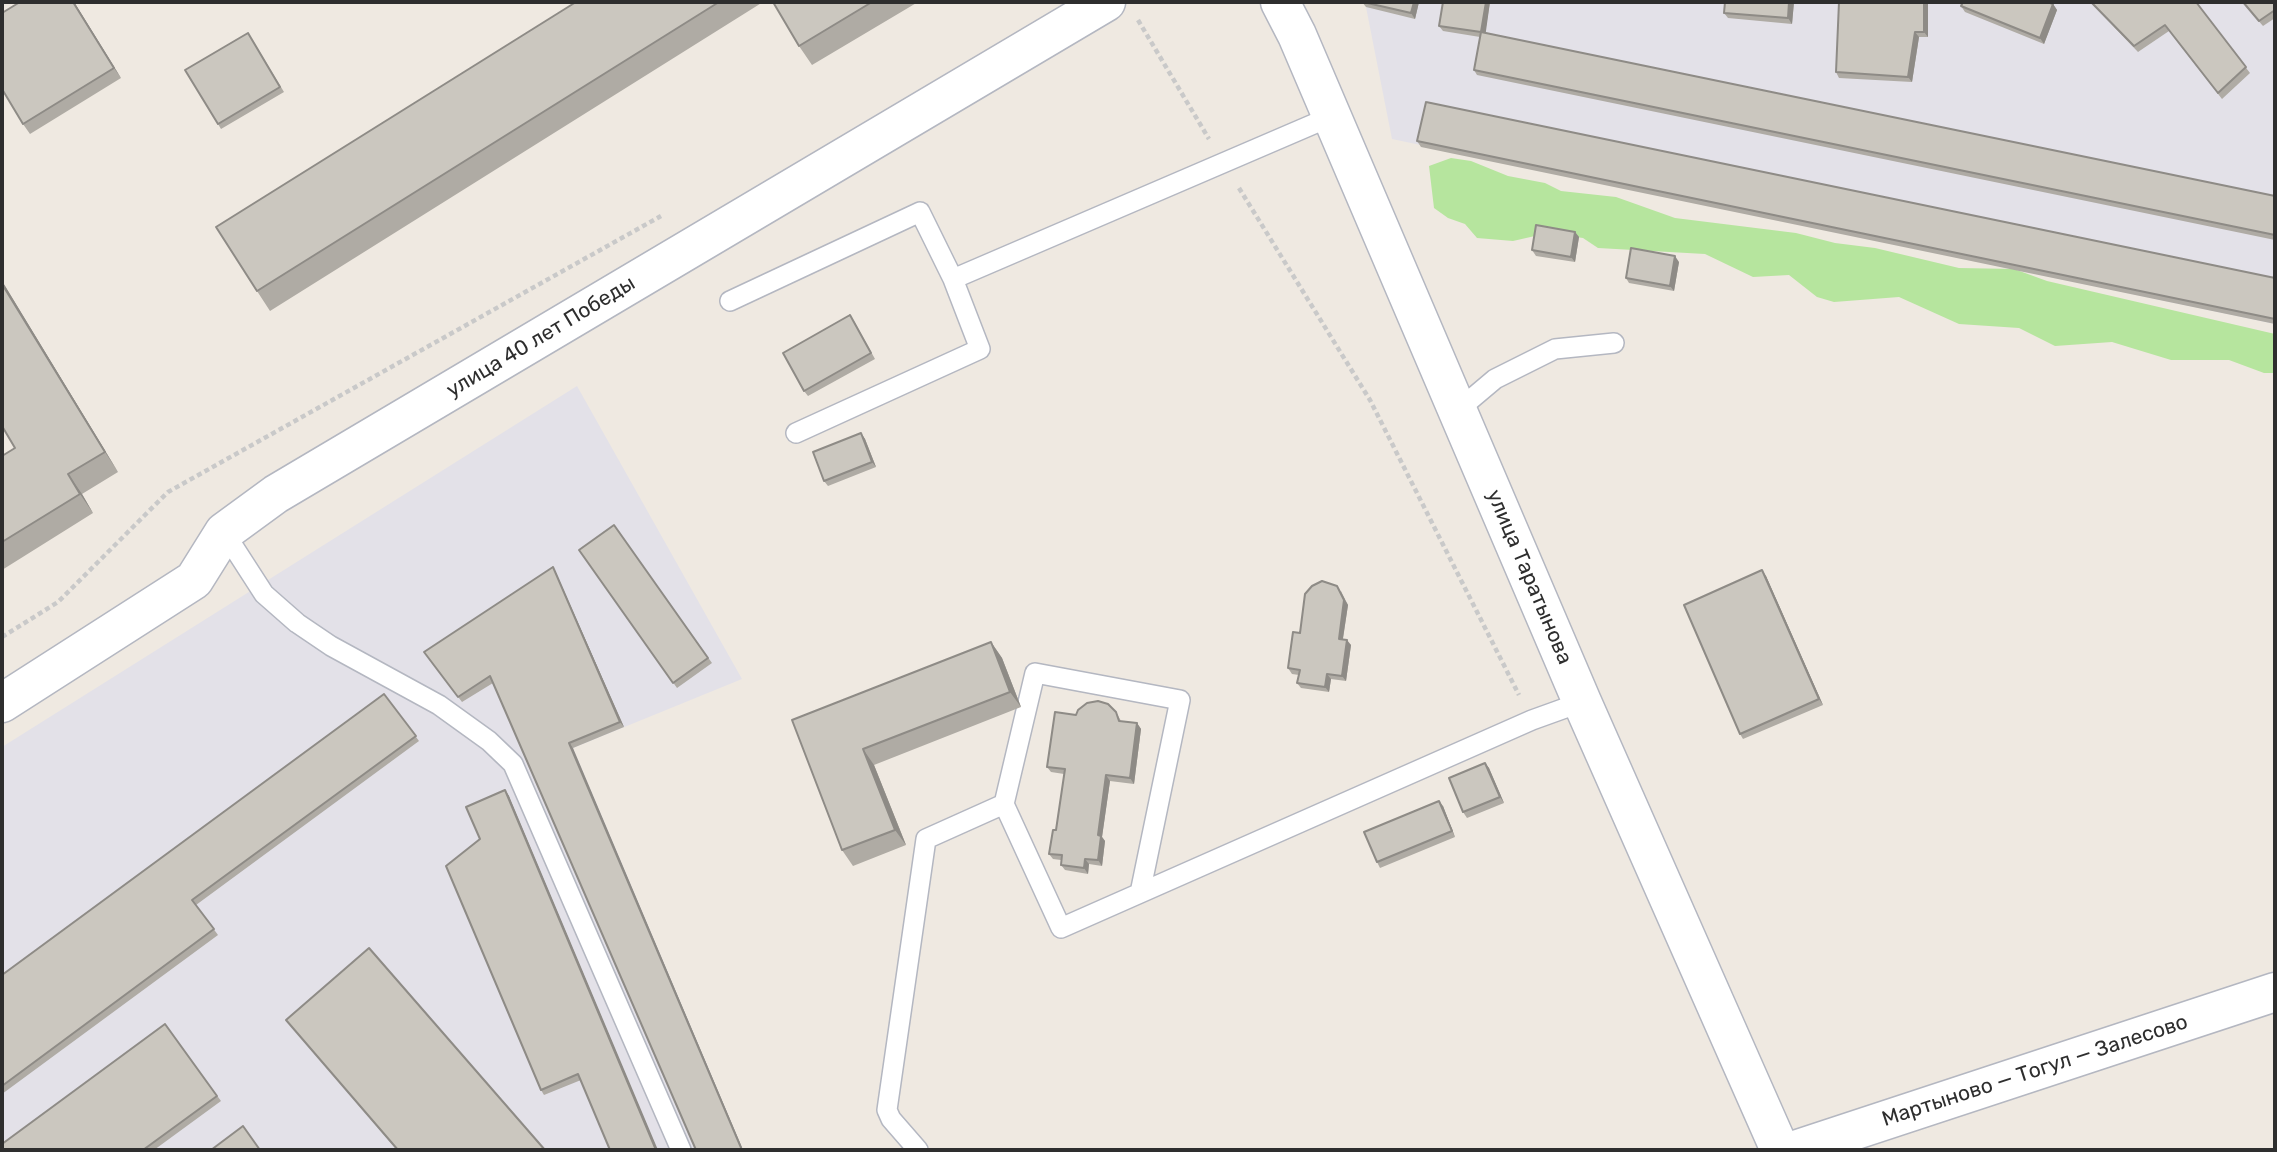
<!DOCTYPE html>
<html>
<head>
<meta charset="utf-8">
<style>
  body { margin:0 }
  #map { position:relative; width:2277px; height:1152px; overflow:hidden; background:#efe9e1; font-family:Rubik,sans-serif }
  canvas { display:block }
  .frame { position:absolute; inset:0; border:4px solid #2e2e2e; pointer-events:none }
</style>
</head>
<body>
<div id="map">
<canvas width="2277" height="1152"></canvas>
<div class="frame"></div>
</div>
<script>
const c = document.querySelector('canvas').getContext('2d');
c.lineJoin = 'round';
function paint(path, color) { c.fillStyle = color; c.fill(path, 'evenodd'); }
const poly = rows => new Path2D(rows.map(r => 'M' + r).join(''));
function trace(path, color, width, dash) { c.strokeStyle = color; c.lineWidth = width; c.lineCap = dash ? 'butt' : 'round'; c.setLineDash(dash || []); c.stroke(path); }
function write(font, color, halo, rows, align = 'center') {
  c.font = font + ' Rubik,sans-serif'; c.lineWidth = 7; c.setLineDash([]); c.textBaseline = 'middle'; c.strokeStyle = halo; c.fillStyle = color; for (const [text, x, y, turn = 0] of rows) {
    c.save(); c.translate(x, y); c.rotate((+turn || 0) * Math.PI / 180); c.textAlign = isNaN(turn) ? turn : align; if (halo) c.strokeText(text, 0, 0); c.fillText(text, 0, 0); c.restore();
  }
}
paint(poly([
  [1365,2,2275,2,2275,324,1392,139],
  [577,386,742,679,573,748,743,1150,2,1150,2,747]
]), '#e3e1e8');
paint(poly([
  [1451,158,1471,161,1508,176,1545,183,1561,191,1616,197,1675,218,1796,233,1835,243,1875,248,1959,268,2014,269,2047,281,2275,334,2275,373,2264,373,2229,360,2171,360,2112,342,2055,346,2019,328,1959,324,1899,297,1834,302,1817,297,1789,275,1753,277,1705,254,1598,248,1583,238,1548,233,1513,241,1477,238,1465,224,1448,218,1434,208,1429,166]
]), '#b6e59e');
const service = poly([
  [730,301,920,212,953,279],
  [1457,411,1495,379,1555,349,1614,343],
  [796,433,980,349,953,279,1330,117],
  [224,532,264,594,297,623,331,646,439,705,489,741,513,764,681,1150],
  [1004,804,1035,673,1180,700,1140,893],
  [918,1150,891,1119,887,1110,926,839,1004,804,1061,928,1532,720,1582,702]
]);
const minor = poly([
  [2,703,194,580,224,532,276,494,1106,2]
]);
const tertiary = poly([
  [1280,2,1297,35,1582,702,1780,1150],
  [1795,1150,2275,992]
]);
trace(service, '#b4b7c1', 22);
trace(minor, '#b4b7c1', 41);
trace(tertiary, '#b4b7c1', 41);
trace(poly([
  [1138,20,1209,139],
  [1239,188,1370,400,1519,695],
  [2,637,58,602,168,492,661,216]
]), '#c9c9c9', 4.5, [5, 3.5]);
trace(service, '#fff', 19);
trace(minor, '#fff', 38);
trace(tertiary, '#fff', 38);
paint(poly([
  [74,2,121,78,30,134,23,124],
  [576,2,763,2,270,311,257,291],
  [773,2,918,2,812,65,799,46],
  [1362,2,1419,2,1415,19,1366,7],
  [1443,2,1490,2,1485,33,2275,196,2275,240,1477,75,1474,70,1480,37,1443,31,1439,26],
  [1794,2,1792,24,1728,18,1724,13],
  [1839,2,1928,2,1928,37,1919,37,1912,82,1839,78,1836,72],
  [2090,2,2196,2,2250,73,2222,99,2169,31,2138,52],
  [2242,2,2275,2,2275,18,2263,26],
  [2053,4,2057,10,2044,44,1965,12,1961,6],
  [252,39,284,92,221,129,218,124],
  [1417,141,2275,278,2275,324,1421,147],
  [1575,232,1579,237,1575,262,1536,256,1532,250],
  [1679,262,1674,291,1629,283,1626,278],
  [2,281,118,472,82,494,93,513,2,570,2,456,15,448,2,426],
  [854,321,875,359,808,396,804,391],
  [861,433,865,439,876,467,828,486,824,481],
  [614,525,712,663,677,688,579,550],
  [553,567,556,573,624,727,573,748,493,683,462,702,424,652],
  [1766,576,1823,705,1743,739,1740,734],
  [1341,591,1348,605,1343,639,1351,645,1346,681,1331,679,1329,692,1301,688,1297,683,1299,675,1292,674,1288,668,1300,633],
  [991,642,1002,658,1021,707,874,765,906,845,853,866,842,850,792,720],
  [384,694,419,741,196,905,218,935,2,1094,2,975],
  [1116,712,1121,721,1137,723,1141,729,1134,784,1110,781,1102,837,1105,841,1102,866,1089,864,1088,874,1065,870,1061,865,1061,860,1053,859,1049,854,1056,830,1064,774,1051,772,1047,767,1076,715],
  [1485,763,1489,768,1504,803,1467,818,1463,812],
  [505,790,509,796,581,1080,544,1095,541,1090,480,839],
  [1443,806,1455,837,1380,868,1377,862],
  [286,1020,545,1150,397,1150],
  [165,1024,221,1101,154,1150,2,1150]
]), '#afaba4');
paint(poly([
  [73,2,74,2,121,78,114,68],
  [1414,2,1419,2,1415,19,1411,13],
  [1486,2,1490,2,1485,38,1481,32],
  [1789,2,1794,2,1792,24,1788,18],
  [1924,2,1928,2,1928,37,1924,32],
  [2053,4,2057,10,2044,44,2040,38],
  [1915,32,1919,37,1912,82,1908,77],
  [1575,232,1579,237,1575,262,1571,257],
  [1675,256,1679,262,1674,291,1670,286],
  [2,281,118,472,105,452,2,284],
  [861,433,865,439,876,467,872,462],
  [68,474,82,494,93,513,80,494],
  [553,567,556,573,624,727,620,722],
  [1762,570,1766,576,1823,705,1819,699],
  [1337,586,1348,605,1342,644,1339,639],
  [1347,640,1351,645,1346,681,1342,676],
  [991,642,1002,658,1021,707,1010,692],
  [1327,674,1331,679,1329,692,1325,687],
  [1137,723,1141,729,1134,784,1130,778],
  [569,743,573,748,743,1150,742,1150],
  [863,749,874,765,906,845,895,830],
  [1485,763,1489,768,1504,803,1500,797],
  [1106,775,1110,781,1102,837,1105,841,1102,866,1098,860,1098,835],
  [505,790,509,796,658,1150,656,1150],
  [1439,801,1443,806,1455,837,1452,831],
  [1085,859,1089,864,1088,874,1084,868]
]), '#8e8b86');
const building = poly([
  [20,2,73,2,114,68,23,124,2,89,2,13,20,2],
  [576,2,719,2,257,291,216,227,576,2],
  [773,2,872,2,799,46,773,2],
  [1363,2,1414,2,1411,13,1363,2],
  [1443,2,1486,2,1481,32,1439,26,1443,2],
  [1725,2,1789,2,1788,18,1724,13,1725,2],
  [1839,2,1924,2,1924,32,1915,32,1908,77,1836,72,1839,2],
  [1963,2,2047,2,2053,4,2040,38,1961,6,1963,2],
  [2091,2,2196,2,2246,67,2218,93,2165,25,2134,46,2091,2],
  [2243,2,2275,2,2275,10,2259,21,2243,2],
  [1481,32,2275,196,2275,235,1474,70,1481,32],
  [248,33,280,87,218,124,185,70,248,33],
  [1426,102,2275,278,2275,319,1417,141,1426,102],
  [1536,225,1575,232,1571,257,1532,250,1536,225],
  [1631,248,1675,256,1670,286,1626,278,1631,248],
  [2,284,105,452,68,474,80,494,2,542,2,456,15,448,2,426,2,284],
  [850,315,871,353,804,391,783,353,850,315],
  [861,433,872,462,824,481,813,452,861,433],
  [614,525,708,658,673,683,579,550,614,525],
  [553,567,620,722,569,743,742,1150,696,1150,490,676,458,697,424,652,553,567],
  [1762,570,1819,699,1740,734,1684,605,1762,570],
  [1322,581,1337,586,1344,600,1339,639,1347,640,1342,676,1327,674,1325,687,1297,683,1300,670,1288,668,1293,632,1300,633,1305,594,1312,586,1322,581],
  [991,642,1010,692,863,749,895,830,842,850,792,720,991,642],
  [384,694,416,736,192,900,214,929,2,1086,2,975,384,694],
  [1098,701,1108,704,1116,712,1119,721,1137,723,1130,778,1106,775,1098,835,1101,836,1098,860,1085,859,1084,868,1061,865,1062,855,1049,854,1053,830,1056,830,1065,769,1047,767,1055,712,1076,715,1078,710,1087,703,1098,701],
  [1485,763,1500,797,1463,812,1449,778,1485,763],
  [505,790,656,1150,610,1150,578,1074,541,1090,446,866,480,839,466,807,505,790],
  [1439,801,1452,831,1377,862,1364,832,1439,801],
  [369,948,545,1150,398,1150,286,1020,369,948],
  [165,1024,217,1096,143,1150,2,1150,2,1144,165,1024],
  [243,1126,260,1150,211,1150,243,1126]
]);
paint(building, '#cbc7bf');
trace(building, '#8e8b86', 2);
write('21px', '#2e2e2e', '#fff', [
  ["улица 40 лет Победы",541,337,-31],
  ["улица Таратынова",1529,577,67],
  ["Мартыново — Тогул — Залесово",2035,1071,-18]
]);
</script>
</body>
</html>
